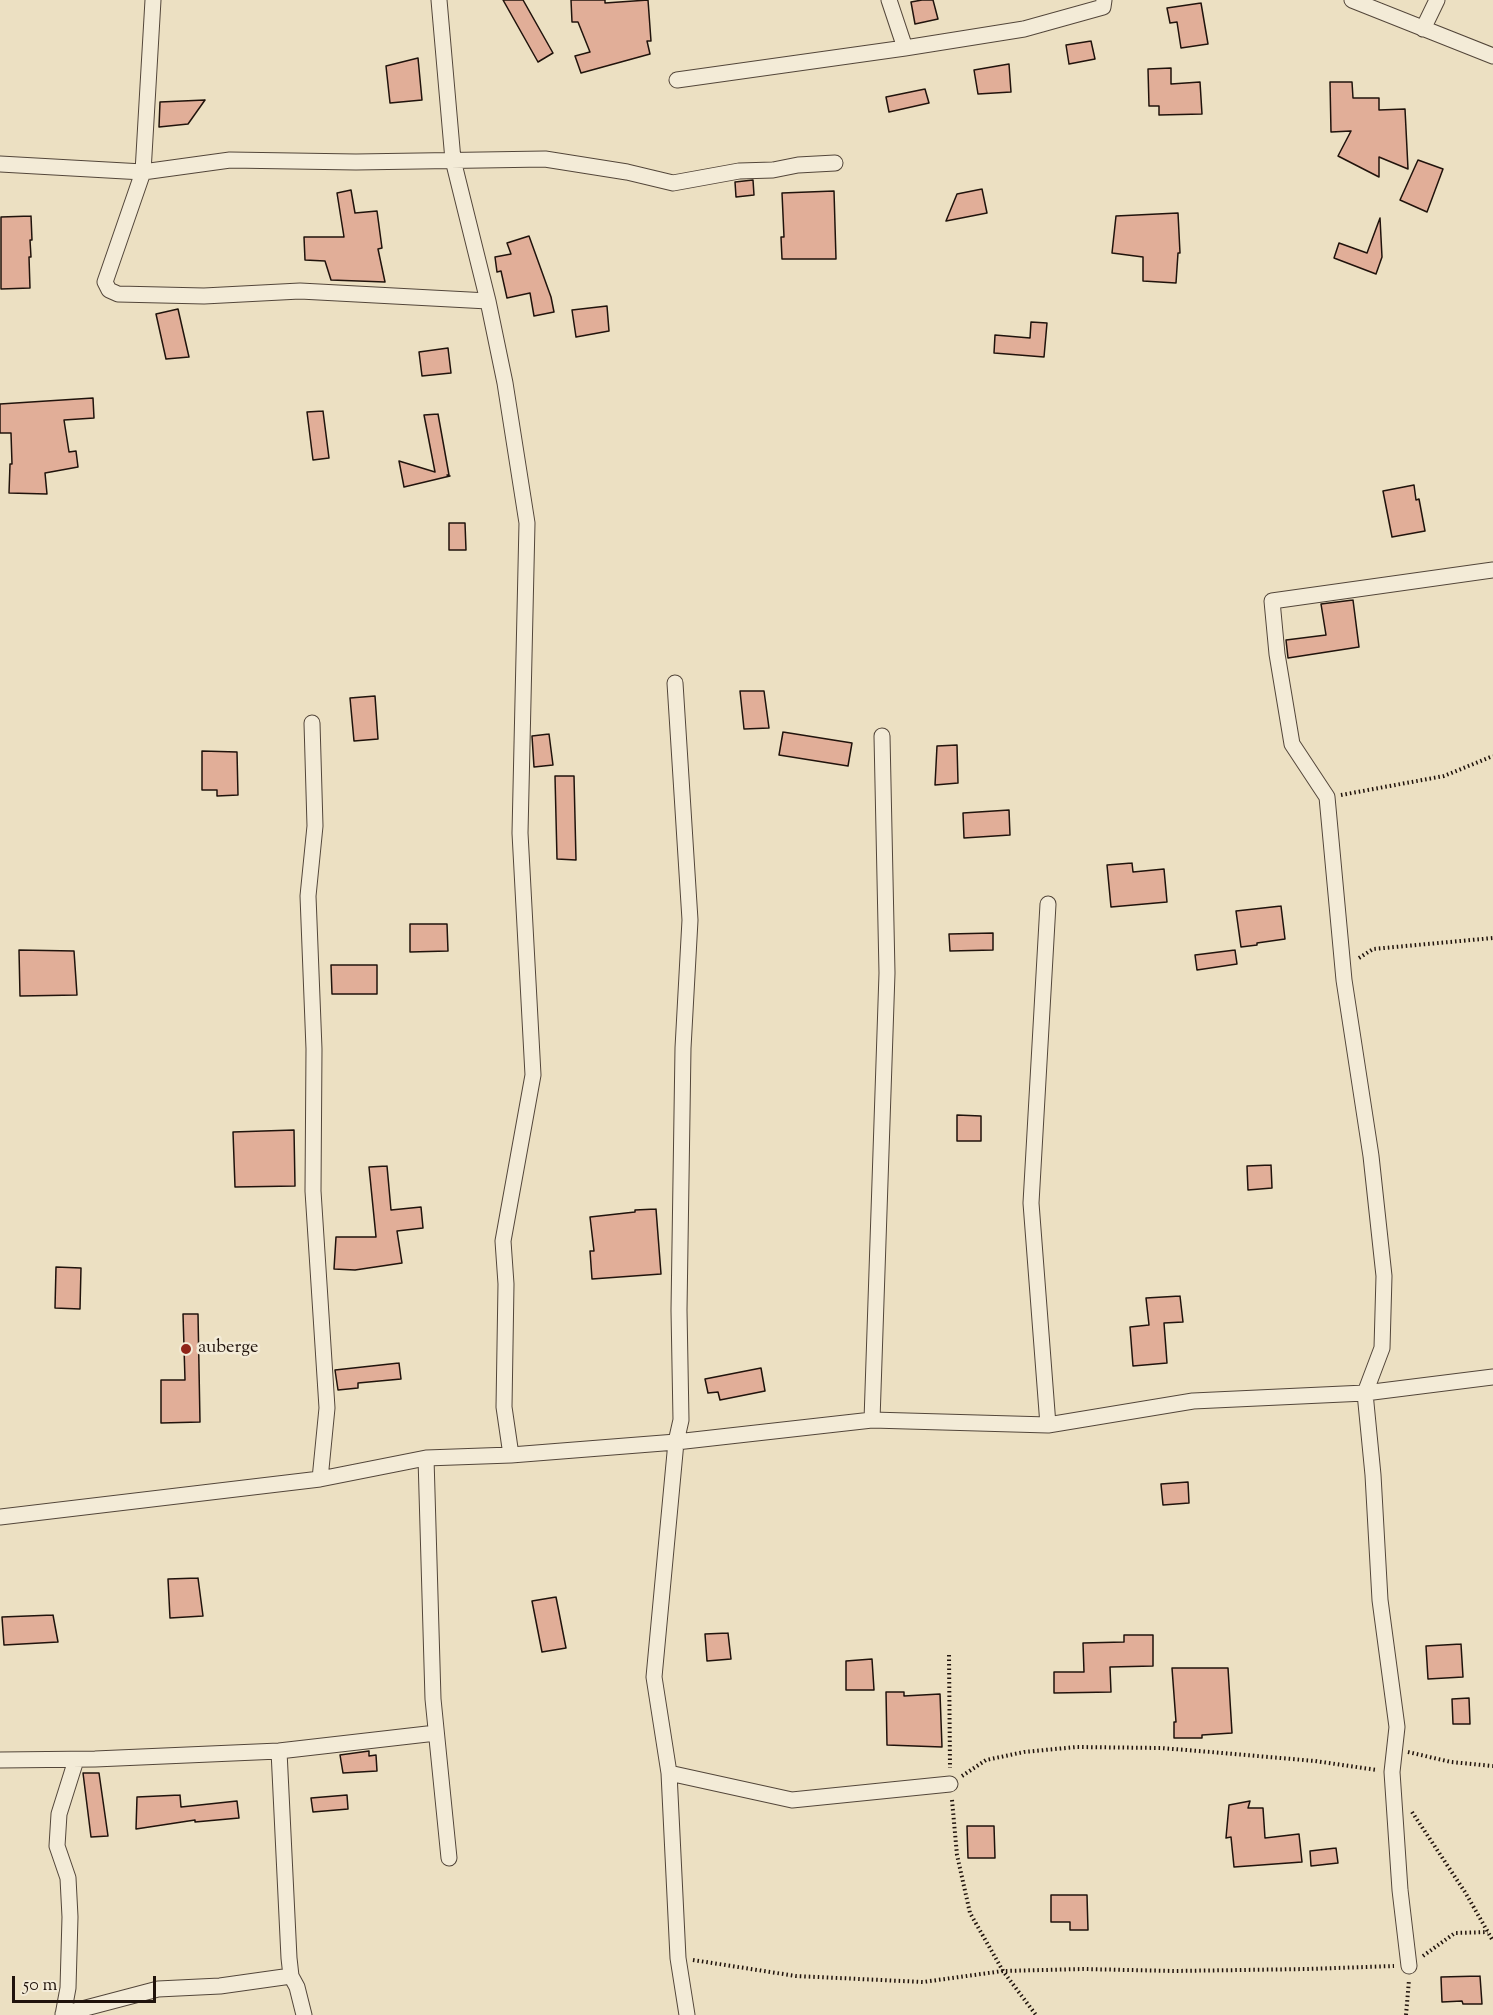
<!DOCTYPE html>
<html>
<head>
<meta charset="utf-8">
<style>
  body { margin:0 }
  #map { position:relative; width:1493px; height:2015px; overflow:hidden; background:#ece0c2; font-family:"Sorts Mill Goudy",serif }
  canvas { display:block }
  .scale { position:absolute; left:12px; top:1976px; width:144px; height:27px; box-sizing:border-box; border:3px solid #20130c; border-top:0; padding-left:8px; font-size:18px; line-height:21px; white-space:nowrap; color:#20130c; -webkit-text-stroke:4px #f3ebd7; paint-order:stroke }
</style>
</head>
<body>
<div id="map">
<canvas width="1493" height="2015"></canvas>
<div class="scale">50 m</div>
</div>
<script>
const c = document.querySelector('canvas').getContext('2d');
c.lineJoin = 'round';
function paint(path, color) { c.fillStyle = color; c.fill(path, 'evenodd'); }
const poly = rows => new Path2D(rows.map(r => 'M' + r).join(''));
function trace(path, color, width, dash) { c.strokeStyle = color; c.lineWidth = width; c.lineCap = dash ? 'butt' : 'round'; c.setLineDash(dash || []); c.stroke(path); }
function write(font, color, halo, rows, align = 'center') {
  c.font = font + ' "Sorts Mill Goudy",serif'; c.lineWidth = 5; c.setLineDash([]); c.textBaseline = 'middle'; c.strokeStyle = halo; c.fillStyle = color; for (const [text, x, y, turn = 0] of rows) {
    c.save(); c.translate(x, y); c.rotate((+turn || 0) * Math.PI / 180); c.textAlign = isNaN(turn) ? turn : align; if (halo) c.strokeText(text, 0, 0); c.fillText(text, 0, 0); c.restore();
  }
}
const building = poly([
  [503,0,523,0,553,53,538,62,503,0],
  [571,0,605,0,605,3,648,0,651,41,647,41,650,54,581,73,575,56,590,52,578,22,572,22,571,0],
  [922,0,933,0,938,19,915,24,911,2,922,0],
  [1201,3,1208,44,1181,48,1177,22,1170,23,1167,8,1201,3],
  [1091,41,1095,59,1069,64,1066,45,1091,41],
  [418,58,422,100,390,103,386,66,418,58],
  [1009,64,1011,92,978,94,974,70,1009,64],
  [1171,68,1171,84,1200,82,1202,114,1159,115,1159,106,1149,106,1148,69,1171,68],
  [1330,82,1352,82,1353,98,1379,98,1379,110,1405,109,1408,169,1379,157,1379,177,1338,156,1351,131,1331,132,1330,82],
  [925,89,929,103,889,112,886,97,925,89],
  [205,100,188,124,159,127,160,102,205,100],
  [1418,160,1443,169,1427,212,1400,200,1418,160],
  [753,180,754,195,736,197,735,182,753,180],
  [982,189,987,213,946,221,957,194,982,189],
  [351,190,355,213,377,211,382,248,378,249,385,282,331,280,325,261,305,260,304,237,344,237,337,193,351,190],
  [834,191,836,259,782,259,781,237,784,237,782,193,834,191],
  [1178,213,1180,253,1178,253,1176,283,1143,281,1143,257,1112,253,1116,216,1178,213],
  [31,216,32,240,30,240,31,257,29,257,30,288,1,289,1,217,31,216],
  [1380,218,1382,257,1376,274,1334,258,1339,243,1367,253,1380,218],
  [529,236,551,297,554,312,534,316,530,293,507,298,501,271,497,272,495,257,511,254,507,243,529,236],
  [607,306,609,331,576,337,572,310,607,306],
  [178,309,189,357,166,359,156,314,178,309],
  [1031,322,1047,323,1044,357,994,353,995,335,1030,338,1031,322],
  [448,348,451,373,422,376,419,352,448,348],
  [93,398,94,418,64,420,69,452,76,451,78,467,45,473,47,494,9,493,10,464,12,464,11,433,0,433,0,404,93,398],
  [323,411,329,458,313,460,307,412,323,411],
  [438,414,449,475,447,475,450,476,404,487,399,461,435,472,424,415,438,414],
  [1414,485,1416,500,1419,499,1425,531,1392,537,1383,491,1414,485],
  [449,523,465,523,466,550,449,550,449,523],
  [1353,600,1359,647,1288,658,1286,640,1326,635,1321,604,1353,600],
  [740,691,764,691,769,728,744,729,740,691],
  [375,696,378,739,354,741,350,698,375,696],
  [783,732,852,743,848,766,779,755,783,732],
  [549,734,553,765,534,767,532,736,549,734],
  [957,745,958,783,935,785,937,746,957,745],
  [202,751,237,752,238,795,217,796,217,790,202,790,202,751],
  [555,776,574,776,576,860,557,859,555,776],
  [1009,810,1010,835,964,838,963,813,1009,810],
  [1132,863,1133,872,1164,869,1167,902,1111,907,1107,865,1132,863],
  [1281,906,1285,939,1257,943,1257,945,1241,947,1236,911,1281,906],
  [410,924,447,924,448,951,410,952,410,924],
  [993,933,993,950,950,951,949,934,993,933],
  [19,950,74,951,77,995,20,996,19,950],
  [1235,950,1237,964,1197,970,1195,955,1235,950],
  [331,965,377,965,377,994,332,994,331,965],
  [957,1115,981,1116,981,1141,957,1141,957,1115],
  [294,1130,295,1186,235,1187,233,1132,294,1130],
  [1271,1165,1272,1188,1248,1190,1247,1166,1271,1165],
  [387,1166,391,1210,421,1207,423,1228,397,1231,402,1263,355,1270,334,1269,336,1237,376,1237,369,1167,387,1166],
  [656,1209,661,1274,592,1279,590,1251,594,1251,590,1217,635,1212,635,1210,656,1209],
  [56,1267,81,1268,80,1309,55,1308,56,1267],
  [1180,1296,1183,1322,1164,1323,1167,1363,1133,1366,1130,1327,1149,1325,1146,1298,1180,1296],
  [183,1314,198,1314,200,1422,161,1423,161,1380,185,1380,183,1314],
  [399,1363,401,1379,358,1383,358,1388,338,1390,335,1370,399,1363],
  [761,1368,765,1391,720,1400,718,1392,708,1393,705,1379,761,1368],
  [1188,1482,1189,1503,1163,1505,1161,1484,1188,1482],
  [198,1578,203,1616,170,1618,168,1579,198,1578],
  [556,1597,566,1648,542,1652,532,1601,556,1597],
  [53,1615,58,1642,4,1645,2,1617,53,1615],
  [728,1633,731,1659,707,1661,705,1634,728,1633],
  [1124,1635,1153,1635,1153,1666,1110,1667,1111,1692,1054,1693,1054,1672,1084,1672,1083,1643,1124,1642,1124,1635],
  [1461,1644,1463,1677,1428,1679,1426,1646,1461,1644],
  [872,1659,874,1690,846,1690,846,1661,872,1659],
  [1172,1668,1228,1668,1232,1733,1202,1735,1202,1738,1174,1738,1174,1722,1176,1722,1172,1668],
  [886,1692,904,1692,904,1696,940,1694,942,1747,887,1745,886,1692],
  [1469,1698,1470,1724,1453,1724,1452,1699,1469,1698],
  [369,1751,369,1756,376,1755,377,1771,343,1773,340,1755,369,1751],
  [83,1773,99,1773,108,1836,91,1837,83,1773],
  [180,1795,181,1807,237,1801,239,1818,195,1822,195,1820,136,1829,137,1797,180,1795],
  [347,1795,348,1809,313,1812,311,1798,347,1795],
  [1250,1801,1248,1808,1263,1808,1265,1838,1299,1834,1302,1862,1234,1867,1231,1837,1226,1838,1229,1805,1250,1801],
  [967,1826,994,1826,995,1858,968,1858,967,1826],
  [1336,1848,1338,1863,1311,1866,1310,1851,1336,1848],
  [1051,1895,1087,1895,1088,1930,1070,1930,1070,1922,1051,1922,1051,1895],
  [1480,1976,1482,2004,1463,2004,1462,2001,1442,2002,1441,1977,1480,1976]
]);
paint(building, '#e1ae98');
trace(building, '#20130c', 1.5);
const street = poly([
  [153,0,143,172,105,282,109,290,118,294,204,296,300,291,488,301],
  [439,0,453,160,488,301,505,383,527,523,520,833,533,1075,503,1241,506,1284,504,1407,511,1455],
  [889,0,905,48],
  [1352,0,1493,56],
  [1423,29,1437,0],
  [677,80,905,48,1024,29,1103,7,1104,0],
  [0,164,143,172,230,160,356,162,545,159,627,172,673,183,739,171,773,170,798,165,835,163],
  [675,683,690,920,683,1048,679,1310,681,1420,676,1442,654,1677,669,1773,678,1958,687,2015],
  [312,723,315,826,308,896,314,1049,313,1191,327,1408,320,1479],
  [1048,904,1031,1203,1048,1425],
  [872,1420,887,973,882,736],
  [426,1458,433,1699,449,1858],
  [0,1517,320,1479,426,1458,511,1455,676,1442,872,1420,1048,1425,1193,1401,1365,1393,1493,1377],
  [279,1751,289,1958,291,1976,297,1987,304,2015],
  [0,1760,95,1759,279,1751,436,1733],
  [669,1773,792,1800,950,1784],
  [1409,1966,1400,1890,1392,1772,1397,1727,1380,1600,1373,1475,1365,1393,1382,1348,1384,1276,1371,1156,1344,980,1327,797,1292,744,1277,654,1272,601,1493,570],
  [63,2014,158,1989,220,1986,291,1976],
  [63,2015,68,1988,70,1917,68,1878,57,1846,59,1814,76,1760]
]);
trace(street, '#53463a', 17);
trace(poly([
  [1341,795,1444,776,1493,756],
  [1359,958,1373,949,1493,938],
  [949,1655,950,1768],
  [1408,1752,1451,1762,1493,1766],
  [962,1776,986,1760,1024,1752,1076,1747,1161,1748,1211,1752,1315,1761,1377,1770],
  [952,1800,957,1855,970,1913,1003,1971,1036,2015],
  [1412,1812,1465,1892,1493,1941],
  [1423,1956,1455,1933,1488,1932],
  [693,1960,796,1976,923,1982,1003,1971,1083,1969,1174,1971,1308,1969,1394,1966],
  [1406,2015,1409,1980]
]), '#20130c', 4, [1.5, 3]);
trace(street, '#f3ebd7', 15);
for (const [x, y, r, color] of [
  [186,1349,6,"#8f2418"]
]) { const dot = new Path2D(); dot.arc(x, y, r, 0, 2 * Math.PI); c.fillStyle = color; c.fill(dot); trace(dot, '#f3ebd7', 2); }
write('18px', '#20130c', '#f3ebd7', [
  ["auberge",198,1349]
], 'left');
</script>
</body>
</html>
